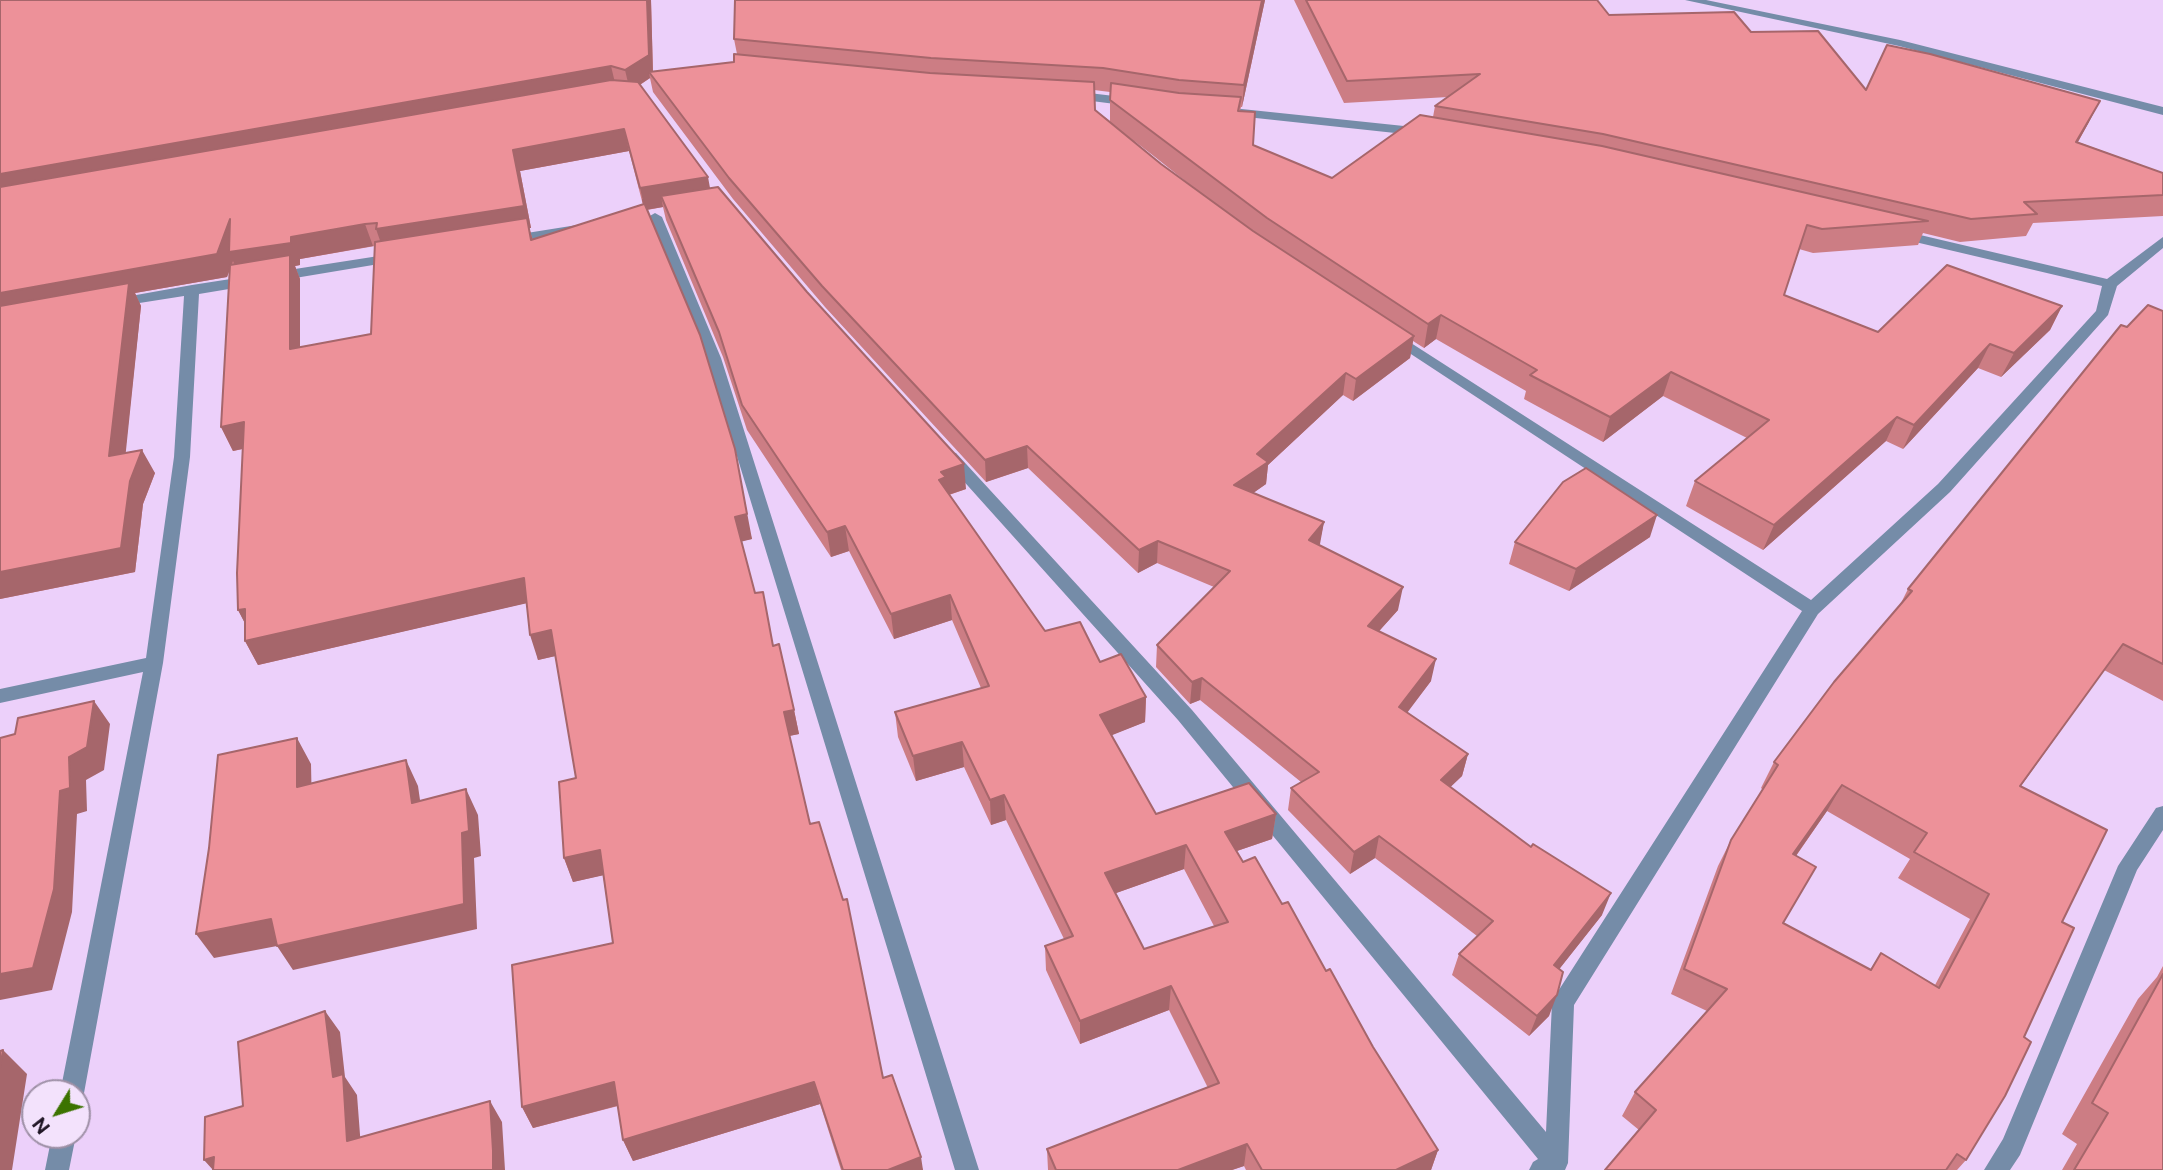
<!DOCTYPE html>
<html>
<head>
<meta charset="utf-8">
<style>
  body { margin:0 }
  #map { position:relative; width:2163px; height:1170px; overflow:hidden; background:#ecd0fa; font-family:"Public Sans",sans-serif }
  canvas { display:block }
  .north { position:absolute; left:21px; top:1079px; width:70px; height:70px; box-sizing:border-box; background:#f3e2fc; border:2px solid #9e90a6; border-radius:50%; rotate:232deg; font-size:19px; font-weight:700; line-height:28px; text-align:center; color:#1f1524 }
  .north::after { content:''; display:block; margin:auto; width:24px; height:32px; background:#3c7300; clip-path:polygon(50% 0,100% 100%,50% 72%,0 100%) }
</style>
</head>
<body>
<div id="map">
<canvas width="2163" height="1170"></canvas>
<div class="north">N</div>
</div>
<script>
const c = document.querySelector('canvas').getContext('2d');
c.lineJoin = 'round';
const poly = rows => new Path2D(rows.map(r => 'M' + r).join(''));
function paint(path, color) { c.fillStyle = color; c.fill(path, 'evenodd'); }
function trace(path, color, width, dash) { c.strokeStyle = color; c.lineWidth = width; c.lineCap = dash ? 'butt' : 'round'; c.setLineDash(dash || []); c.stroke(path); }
paint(poly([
  [1685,0,1706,0,1900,40,2163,107,2163,115,1899,46,1685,0],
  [1072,91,1131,98,1137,102,1131,106,1068,98,1066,95,1072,91],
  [1232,108,1423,128,1429,132,1423,136,1228,115,1228,109,1232,108],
  [655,213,662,217,721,358,979,1170,955,1170,707,358,648,217,655,213],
  [577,225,584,229,582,232,508,244,501,240,508,236,577,225],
  [1899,230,2107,279,2163,237,2163,248,2117,286,2108,315,1950,492,1818,614,1574,1005,1568,1163,1565,1170,1529,1170,1533,1162,1538,1159,1178,720,942,457,950,452,956,453,1192,710,1546,1132,1552,1003,1555,996,1802,611,1385,337,1392,333,1397,334,1811,600,1938,484,2096,311,2102,286,1894,237,1892,234,1899,230],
  [398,253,405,257,403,260,199,294,190,457,163,663,84,1093,77,1102,77,1093,60,1093,143,672,0,703,0,689,146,658,174,457,184,296,114,307,107,303,114,299,192,285,398,253],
  [2163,806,2163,830,2137,870,2020,1155,2010,1170,1984,1170,2003,1139,2118,866,2156,808,2163,806],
  [52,1135,76,1135,69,1170,45,1170,52,1135]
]), '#758ca8');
paint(poly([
  [0,0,651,0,653,72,734,62,737,54,734,39,1265,0,1242,107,1241,107,1240,111,1253,145,1332,178,1433,117,1435,106,1448,97,1344,103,1294,0,1597,0,1609,15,1751,32,1866,90,2089,122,2078,142,2163,173,2163,216,2033,223,2026,236,1960,242,1923,233,1918,245,1813,253,1799,249,1784,295,1878,332,2062,306,2050,330,2001,377,1978,368,1903,449,1886,441,1763,550,1686,506,1695,481,1747,438,1663,396,1603,442,1524,399,1526,391,1436,339,1424,348,1413,341,1410,358,1353,401,1343,395,1268,465,1266,484,1253,493,1324,522,1319,545,1398,610,1379,631,1431,681,1407,712,1468,754,1462,776,1450,787,1602,915,1559,969,1549,1016,1529,1036,1452,975,1459,954,1477,936,1375,858,1350,874,1288,810,1291,788,1301,782,1200,700,1190,704,1156,667,1157,645,1214,587,1157,563,1138,573,1028,468,986,482,825,307,733,199,653,92,650,78,640,85,710,188,966,489,949,495,1045,631,1100,662,1146,697,1145,722,1111,735,1156,814,1276,814,1272,839,1237,851,1243,862,1282,904,1438,1150,1431,1170,1246,1170,1244,1166,1232,1170,1048,1170,1047,1149,1208,1088,1169,1010,1080,1044,1046,970,1045,946,1064,939,1006,820,991,825,964,767,916,781,898,737,895,712,981,688,952,620,894,639,849,551,831,557,747,430,723,357,666,220,663,207,647,210,752,539,741,541,755,593,794,710,799,734,789,736,810,824,883,1078,923,1170,841,1170,820,1104,633,1161,623,1140,618,1106,533,1128,522,1107,613,943,603,875,573,882,564,858,576,778,555,656,538,660,526,603,258,665,245,641,245,623,238,610,243,449,233,451,221,427,230,269,227,277,135,293,141,306,125,453,155,473,143,504,135,572,0,599],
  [1094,90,1110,92,1110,121,1095,110],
  [1133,140,1155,157,1199,192,1161,164],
  [629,151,643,205,533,240,529,228,531,228,520,171],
  [375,246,371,334,300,347,300,279,295,266,300,265,300,259],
  [1184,869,1214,926,1144,949,1116,893],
  [2163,311,2163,701,2104,670,2021,786,2062,922,1966,1160,1957,1170,1605,1170,1639,1130,1622,1116,1635,1092,1707,1011,1671,994,1718,866,1731,840,1763,790,1761,788,1774,762,1900,605,1908,589,2127,327],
  [1827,811,1910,859,1898,878,1970,919,1935,985,1881,953,1870,970,1784,923,1796,856],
  [1650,537,1569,591,1509,564,1515,542],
  [2163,966,2163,1170,2062,1170,2077,1144,2062,1134,2138,999,2157,977]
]), '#cc7d84');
paint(poly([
  [647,0,651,0,653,76,649,72,650,78,630,91,625,70],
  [1262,0,1265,0,1242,107,1244,85],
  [611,66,616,87,0,198,0,174],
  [2100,101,2089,122,2066,163,2076,142],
  [624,129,629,151,520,171,531,228,529,228,533,241,384,252,376,229,513,150],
  [708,177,712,199,661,196,663,207,645,210,640,188],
  [230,219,291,237,365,224,373,246,300,259,300,265,295,266,300,279,300,373,239,275,233,261,227,277,135,293,141,306,123,479,0,318,0,293],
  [2062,306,2050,330,2001,377,2014,353],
  [1441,315,1436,339,1424,348,1428,324],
  [1414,336,1410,358,1353,401,1356,379],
  [1990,344,1978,368,1903,449,1914,425],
  [1671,372,1663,396,1603,442,1610,417],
  [1346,373,1343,395,1268,465,1266,484,1232,508,1234,485,1257,454],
  [1897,417,1886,441,1763,550,1774,525],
  [244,422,255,446,233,451,221,427],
  [1027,446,1028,468,986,482,985,460],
  [735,449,752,539,740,542,735,517],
  [142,450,155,473,143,504,135,572,0,599,0,572,130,481],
  [964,464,966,489,948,495,939,480,941,472],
  [1657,515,1650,537,1569,591,1576,569],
  [1324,522,1320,544,1306,562,1309,540],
  [845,526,849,551,831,557,827,532],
  [1158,541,1157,563,1138,573,1139,550],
  [524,578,532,602,258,665,245,641],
  [1403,587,1398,610,1364,648,1368,626],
  [950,595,952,620,894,639,891,614],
  [245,609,251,635,238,610],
  [551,630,560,655,538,660,530,635],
  [2123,644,2104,670,2002,812,2020,786],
  [1436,659,1431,681,1395,729,1399,707],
  [1202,678,1200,700,1190,704,1192,682],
  [1146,697,1145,722,1100,740,1100,715],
  [94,701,110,724,104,770,86,780,87,811,77,814,72,912,52,990,0,1000,0,974,69,757],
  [794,710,799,734,789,736,784,712],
  [297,738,311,764,312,812,297,787],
  [962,742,964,767,916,781,913,756],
  [1468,754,1462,776,1435,802,1441,780],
  [406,760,418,786,424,828,412,803],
  [1842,785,1827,811,1779,880,1793,854],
  [466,789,478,815,481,856,474,858,477,929,293,970,277,946,214,958,196,934],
  [1004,795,1006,820,991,825,990,800],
  [1276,814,1272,839,1222,856,1225,832],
  [1379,836,1375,858,1350,874,1354,852],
  [1186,845,1184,869,1105,897,1105,873],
  [600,850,609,874,573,882,564,858],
  [1611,893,1602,915,1546,986,1554,965],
  [1171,986,1169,1010,1080,1044,1080,1021],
  [1557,995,1549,1016,1529,1036,1537,1016],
  [325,1011,340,1032,345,1077,357,1095,362,1161,347,1141,333,1077],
  [3,1050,27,1074,12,1170,0,1170,0,1068],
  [614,1082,624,1104,533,1128,522,1107],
  [814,1082,820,1104,633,1161,623,1140],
  [490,1101,502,1122,505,1170,493,1170],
  [1247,1144,1244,1166,1232,1170,1178,1170],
  [1438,1150,1431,1170,1396,1170],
  [214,1157,213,1170,204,1160],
  [921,1157,923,1170,888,1170]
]), '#a6666b');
const building = poly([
  [0,0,647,0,649,55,625,70,611,66,0,174,0,0],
  [735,0,1262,0,1244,85,1179,80,1103,68,931,58,734,39,735,0],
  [1306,0,1597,0,1609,15,1734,12,1751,32,1818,31,1866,90,1887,45,1930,54,2100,101,2076,142,2163,173,2163,195,2024,202,2037,214,1971,219,1603,134,1435,106,1480,74,1347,81,1306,0],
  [734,54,930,73,1094,82,1095,110,1161,164,1253,231,1414,336,1356,379,1346,373,1257,454,1268,462,1234,485,1324,522,1309,540,1403,587,1368,626,1436,659,1399,707,1468,754,1441,780,1531,847,1533,844,1611,893,1554,965,1563,972,1557,995,1537,1016,1459,954,1493,921,1379,836,1354,852,1291,788,1319,772,1202,678,1192,682,1157,645,1230,571,1158,541,1139,550,1027,446,985,460,822,286,729,178,649,72,734,62,734,54],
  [611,80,638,82,708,177,640,188,624,129,513,150,524,206,376,229,377,223,365,224,291,237,291,243,229,252,230,219,217,254,0,293,0,187,611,80],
  [1111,83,1179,93,1241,97,1238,111,1255,112,1253,145,1332,178,1420,115,1602,146,1928,221,1822,229,1807,225,1784,295,1878,332,1947,265,2062,306,2014,353,1990,344,1914,425,1897,417,1774,525,1695,481,1769,420,1671,372,1610,417,1530,375,1537,370,1441,315,1428,324,1267,218,1110,100,1111,83],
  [718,187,807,292,964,464,941,472,946,477,939,480,1045,631,1080,622,1100,662,1121,654,1146,697,1100,715,1156,814,1249,783,1276,814,1225,832,1243,862,1255,857,1282,904,1288,902,1326,971,1330,969,1373,1047,1438,1150,1396,1170,1262,1170,1247,1144,1178,1170,1056,1170,1047,1149,1219,1083,1171,986,1080,1021,1045,946,1073,936,1004,795,990,800,962,742,913,756,895,712,989,686,950,595,891,614,845,526,827,532,742,405,719,332,661,196,718,187],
  [1186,845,1228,922,1144,949,1105,873,1186,845],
  [643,200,700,335,735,449,747,514,735,517,755,593,763,592,773,646,779,644,794,710,784,712,810,824,819,822,843,900,847,899,883,1078,892,1075,921,1157,888,1170,843,1170,814,1082,623,1140,614,1082,522,1107,512,965,613,943,600,850,564,858,559,782,576,778,551,630,530,635,524,578,245,641,245,609,238,610,237,573,244,422,221,427,230,265,290,255,290,349,371,334,375,242,527,218,531,240,644,204,643,200],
  [129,283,109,456,142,450,130,481,121,548,0,572,0,306,129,283],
  [2148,305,2163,311,2163,664,2123,644,2020,786,2107,830,2062,922,2074,928,2024,1037,2031,1042,2005,1096,1966,1160,1957,1154,1946,1170,1605,1170,1656,1110,1635,1092,1727,989,1684,969,1731,840,1778,765,1774,762,1834,682,1912,591,1908,589,2121,325,2127,327,2148,305],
  [1842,785,1927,833,1914,852,1989,894,1939,988,1881,953,1871,970,1783,923,1816,867,1793,854,1842,785],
  [1586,468,1657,515,1576,569,1515,542,1563,482,1586,468],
  [94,701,87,747,69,757,70,788,60,791,54,889,33,968,0,974,0,738,15,734,18,718,94,701],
  [297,738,297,787,406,760,412,803,466,789,469,831,462,833,464,904,277,946,271,919,196,934,209,848,218,755,297,738],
  [2163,974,2163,1170,2074,1170,2108,1113,2092,1103,2163,974],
  [325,1011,333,1077,343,1074,347,1141,490,1101,493,1151,493,1170,213,1170,214,1157,204,1160,205,1117,243,1106,238,1042,325,1011],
  [3,1050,0,1068,0,1051,3,1050]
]);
paint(building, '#ed9199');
trace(building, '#a6666b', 2);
</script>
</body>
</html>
